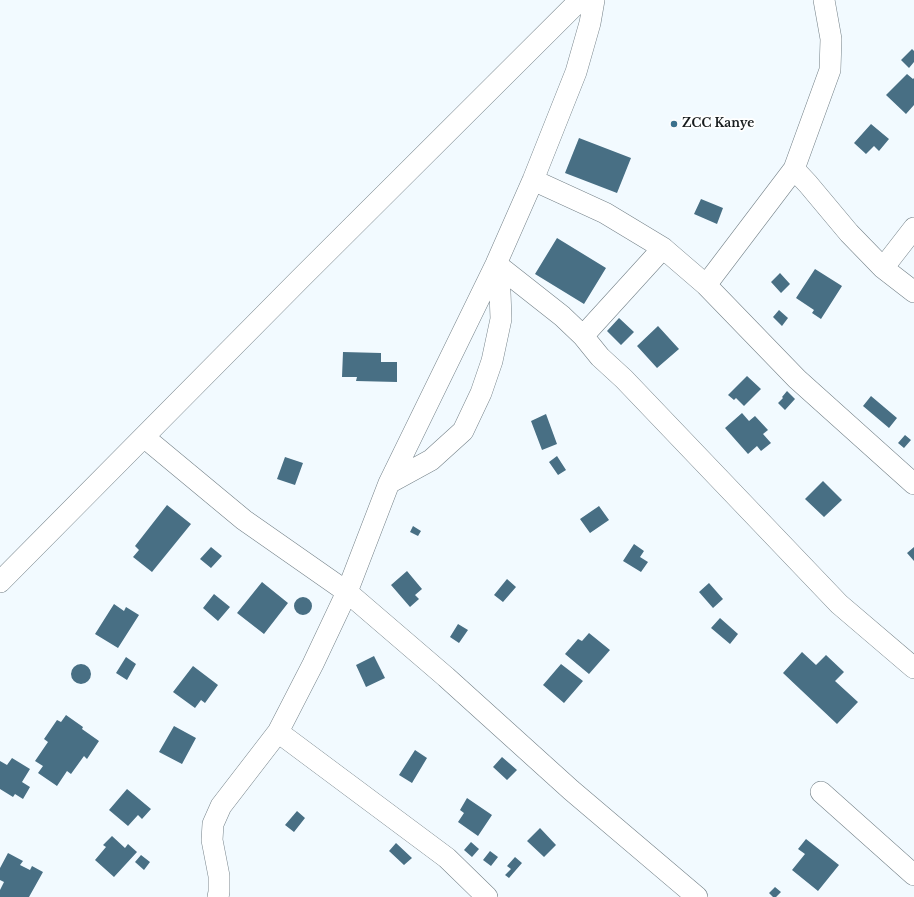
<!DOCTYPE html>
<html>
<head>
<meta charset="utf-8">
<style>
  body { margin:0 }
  canvas { display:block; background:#f2faff }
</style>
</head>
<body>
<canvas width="914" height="897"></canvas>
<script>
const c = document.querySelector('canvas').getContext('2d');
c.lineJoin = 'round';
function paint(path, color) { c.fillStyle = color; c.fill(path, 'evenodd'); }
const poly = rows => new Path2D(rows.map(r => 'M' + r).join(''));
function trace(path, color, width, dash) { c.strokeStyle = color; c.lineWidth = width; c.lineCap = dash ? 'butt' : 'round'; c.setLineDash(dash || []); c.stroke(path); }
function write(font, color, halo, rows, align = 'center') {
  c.font = font + ' "Libre Baskerville",serif'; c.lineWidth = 3.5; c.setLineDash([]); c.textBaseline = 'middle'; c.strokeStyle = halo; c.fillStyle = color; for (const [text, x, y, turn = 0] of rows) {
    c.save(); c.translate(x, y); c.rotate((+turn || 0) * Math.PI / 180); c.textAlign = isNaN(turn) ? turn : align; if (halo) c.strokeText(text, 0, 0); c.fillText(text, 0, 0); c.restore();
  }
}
paint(poly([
  [912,49,914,51,914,62,909,68,901,60],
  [907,74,913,79,914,78,914,105,906,114,886,95],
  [871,124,889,139,879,151,874,146,866,154,854,143],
  [579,138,631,158,617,193,565,173],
  [701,199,723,208,717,224,694,214],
  [557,238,606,268,584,304,535,274],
  [815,269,842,286,821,319,812,313,814,310,796,298],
  [780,273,790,284,781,293,771,282],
  [779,310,788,318,782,326,773,317],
  [619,318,634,332,621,345,607,331],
  [658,326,679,349,657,368,637,346],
  [343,352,381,353,381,362,397,362,397,382,356,381,357,377,342,377],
  [747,376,761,389,744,406,736,398,734,400,728,395],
  [787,391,795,399,785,410,778,403,783,398,782,397],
  [871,396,897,418,889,428,863,406],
  [742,413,749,421,755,416,768,430,763,434,771,443,761,451,757,446,748,454,725,428],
  [546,414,557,444,542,450,531,421],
  [905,435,911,440,904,448,898,443],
  [557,456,566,470,558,475,549,462],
  [285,457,303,463,295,485,277,479],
  [823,481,842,500,824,517,805,499],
  [167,505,191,524,152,572,133,557,139,550,135,546],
  [599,506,609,520,590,533,580,519],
  [413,526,421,531,418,536,410,532],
  [634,544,644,551,640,557,648,562,641,572,623,561],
  [211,547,222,556,211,568,200,559],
  [914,547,914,561,907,553],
  [407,571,422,589,415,595,419,599,410,607,391,585],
  [507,579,516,587,503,602,494,595],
  [262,582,288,603,264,634,237,613],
  [709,583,723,599,713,608,699,592],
  [214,594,230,607,218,621,203,608],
  '294 606a9 9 0 1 1 18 0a9 9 0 1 1-18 0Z',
  [114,604,124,611,126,607,139,615,118,648,95,634],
  [720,618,738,634,730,644,711,628],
  [458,624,468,630,459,643,450,637],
  [589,633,610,650,589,674,565,654,578,639,582,641],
  [802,652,816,665,826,655,844,672,835,681,858,702,837,724,783,673],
  [374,656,385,678,366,687,356,665],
  [126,657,136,664,127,680,116,673],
  [561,664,583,681,564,703,543,685],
  '71 674a10 10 0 1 1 20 0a10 10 0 1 1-20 0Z',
  [193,666,218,685,205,703,201,700,195,708,173,692],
  [66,715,83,727,82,729,99,741,87,759,84,756,71,774,67,771,57,786,38,773,43,766,35,761,48,742,44,739,57,720,61,722],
  [174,726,196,738,182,764,159,752],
  [415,750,427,758,412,783,399,775],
  [502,757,517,770,507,780,493,767],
  [12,758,30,769,22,782,30,787,23,799,15,794,13,797,0,789,0,761,7,765],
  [127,789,151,809,142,819,138,815,128,826,109,810],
  [467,798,492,815,478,836,458,822,464,813,460,810],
  [297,811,305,818,294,832,285,825],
  [540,828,556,845,544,857,527,841],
  [112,836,125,848,128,844,137,852,114,877,95,860,106,847,103,845],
  [806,839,839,865,818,891,792,870,805,854,798,849],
  [471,842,479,849,472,857,464,850],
  [396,843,412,858,404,865,389,851],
  [490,851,498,857,491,866,483,860],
  [8,853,23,861,20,865,30,870,32,866,43,872,29,897,0,897,0,890,4,882,0,880,0,868],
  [141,855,150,862,144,870,135,862],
  [515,857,522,863,509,878,505,875,511,869,507,866],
  [775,887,781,892,776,897,773,897,769,893]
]), '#486f84');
const street = poly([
  [794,169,808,184,849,233,883,268,914,292],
  [533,180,605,213,663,248,706,285,797,379,914,484],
  [496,264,562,316,583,336,600,357,624,379,839,604,914,668],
  [883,268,914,228],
  [706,285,794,169,830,70,831,39,824,0],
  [583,336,663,248],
  [144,437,244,520,347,592,446,677,571,790,697,897],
  [389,483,431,460,463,431,481,393,492,361,501,319,500,292,496,264],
  [0,582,300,279,580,0],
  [278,732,447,858,487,897],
  [821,792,914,875],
  [218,897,219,892,219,876,212,840,213,824,221,806,278,732,313,664,347,592,389,483,496,264,533,180,576,72,590,23,594,0]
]);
trace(street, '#748188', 22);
trace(street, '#fff', 21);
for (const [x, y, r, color] of [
  [674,124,4,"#3a708c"]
]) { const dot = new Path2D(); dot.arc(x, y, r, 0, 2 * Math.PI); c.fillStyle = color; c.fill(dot); trace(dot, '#fff', 1.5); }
write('bold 12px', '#181d1f', '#fff', [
  ["ZCC Kanye",682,124]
], 'left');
</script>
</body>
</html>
